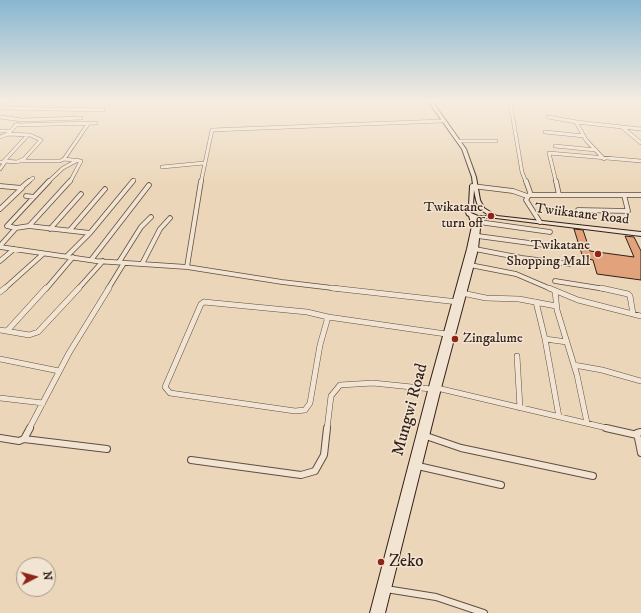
<!DOCTYPE html>
<html>
<head>
<meta charset="utf-8">
<style>
  body { margin:0 }
  #map { position:relative; width:641px; height:613px; overflow:hidden; background:#ebd6b9; font-family:"IM FELL DW Pica",serif }
  canvas { display:block }
  .north { position:absolute; left:16px; top:557px; width:40px; height:40px; box-sizing:border-box; background:#f2e4d2; border:1px solid #a69688; border-radius:50%; rotate:84deg; font-size:11px; font-weight:700; line-height:16px; text-align:center; color:#332018 }
  .north::after { content:''; display:block; margin:auto; width:14px; height:18px; background:#8f2418; clip-path:polygon(50% 0,100% 100%,50% 72%,0 100%) }
</style>
</head>
<body>
<div id="map">
<canvas width="641" height="613"></canvas>
<div class="north">N</div>
</div>
<script>
const c = document.querySelector('canvas').getContext('2d');
c.lineJoin = 'round';
function paint(path, color) { c.fillStyle = color; c.fill(path, 'evenodd'); }
const poly = rows => new Path2D(rows.map(r => 'M' + r).join(''));
function trace(path, color, width, dash) { c.strokeStyle = color; c.lineWidth = width; c.lineCap = dash ? 'butt' : 'round'; c.setLineDash(dash || []); c.stroke(path); }
function write(font, color, halo, rows, align = 'center') {
  c.font = font + ' "IM FELL DW Pica",serif'; c.lineWidth = 3; c.setLineDash([]); c.textBaseline = 'middle'; c.strokeStyle = halo; c.fillStyle = color; for (const [text, x, y, turn = 0] of rows) {
    c.save(); c.translate(x, y); c.rotate((+turn || 0) * Math.PI / 180); c.textAlign = isNaN(turn) ? turn : align; if (halo) c.strokeText(text, 0, 0); c.fillText(text, 0, 0); c.restore();
  }
}
const building = poly([
  [574,229,583,230,590,251,634,257,625,236,634,237,641,251,641,280,597,274,593,260,583,258,574,229]
]);
paint(building, '#e2a27c');
trace(building, '#332018', 1);
const minorFar3 = poly([
  [510,101,522,172,526,182],
  [0,108,103,110],
  [3,108,13,101],
  [0,117,22,120,81,118],
  [548,117,577,122],
  [15,125,96,123],
  [622,127,641,143],
  [0,131,9,131],
  [545,132,584,136],
  [8,134,17,124],
  [0,137,8,134,30,135,41,140,24,159,17,162,4,161,27,136],
  [460,141,496,141],
  [555,146,596,150],
  [64,159,81,161,70,182],
  [604,159,586,140,576,122,641,129],
  [22,161,60,161,64,159,88,124],
  [0,162,5,162,0,169],
  [162,167,204,163],
  [28,182,33,178],
  [48,182,63,168,78,160],
  [132,182,134,180],
  [201,182,212,130,442,121],
  [556,182,549,153,641,161]
]);
const minorFar2 = poly([
  [526,181,531,195],
  [556,181,559,195],
  [0,186,22,188,0,209],
  [472,186,513,191,527,196],
  [22,187,29,181],
  [26,196,34,197],
  [578,210,628,211,624,195],
  [479,222,550,232],
  [540,222,526,200,529,195,641,195],
  [7,226,49,181],
  [29,226,70,181],
  [16,228,29,226,90,233],
  [50,229,81,194],
  [70,230,105,189],
  [478,236,559,247],
  [0,246,16,228,7,226],
  [0,247,96,261,187,267,282,282,341,289],
  [475,249,522,258,570,264],
  [67,256,90,233,133,181],
  [91,260,149,185],
  [0,261,14,249],
  [119,262,141,227,151,217],
  [142,264,160,229,170,218],
  [470,265,516,274,551,289],
  [187,267,201,181],
  [555,281,605,289],
  [4,289,43,254],
  [46,289,73,257],
  [78,289,103,261],
  [108,289,124,263]
]);
const minorFar1 = poly([
  [332,288,458,302],
  [549,288,578,300,641,316],
  [601,288,628,294,630,296,633,314],
  [555,291,557,310,577,375,587,423],
  [0,292,5,288],
  [462,293,486,298,519,299,556,306],
  [204,302,307,312,328,317,320,345,310,403,305,410,295,411,170,393,165,387,201,304,204,302],
  [536,302,545,339],
  [328,317,446,334],
  [0,330,29,335,38,332,79,288],
  [7,331,46,288],
  [517,356,520,408],
  [0,359,59,371],
  [574,365,602,370,641,381],
  [437,388,611,429],
  [0,398,43,403],
  [559,417,545,339,567,342],
  [29,429,69,353,109,288],
  [327,429,331,396,340,385,373,383,431,389]
]);
const minor = poly([
  [606,428,637,435],
  [641,432,637,433,641,453],
  [426,436,461,448,593,476],
  [0,438,19,441,24,439,30,428],
  [24,439,107,449],
  [191,460,301,475,315,471,324,455,327,428],
  [418,466,501,485],
  [386,589,436,597,484,613]
]);
const secondary = poly([
  [428,101,432,101,466,149,476,177,480,200,484,208,497,216,641,232,641,236,496,218,481,218,478,249,441,388,385,613,370,613,430,383,467,249,472,226,469,216,467,215,465,210,469,206,470,186,473,185,472,177,462,149,428,101],
  [474,190,476,200,478,206,473,205,474,190],
  [472,208,478,208,490,216,478,216,471,213,469,210,472,208]
]);
trace(minorFar3, '#614e40', 4);
trace(minorFar2, '#614e40', 5.5);
trace(minorFar1, '#614e40', 6);
trace(minor, '#614e40', 8);
trace(secondary, '#332018', 2);
trace(minorFar3, '#f2e4d2', 3);
trace(minorFar2, '#f2e4d2', 4);
trace(minorFar1, '#f2e4d2', 5);
trace(minor, '#f2e4d2', 6);
paint(secondary, '#f2e4d2');
const sky = c.createLinearGradient(0, 0, 0, 187);
sky.addColorStop(0, '#88b6d1');
sky.addColorStop(0.54, '#f6ede0');
sky.addColorStop(1, '#f6ede000');
c.fillStyle = sky;
c.fillRect(0, 0, 641, 187);
for (const [x, y, r, color] of [
  [491,216,4,"#8f2418"],
  [598,254,4,"#8f2418"],
  [455,339,4,"#8f2418"],
  [381,562,4,"#8f2418"]
]) { const dot = new Path2D(); dot.arc(x, y, r, 0, 2 * Math.PI); c.fillStyle = color; c.fill(dot); trace(dot, '#f2e4d2', 1.5); }
write('14px', '#332018', '#f2e4d2', [
  ["Twikatane",483,208],
  ["turn off",483,224],
  ["Twikatane",590,246],
  ["Shopping Mall",590,262],
  ["Zingalume",463,339,"left"]
], 'right');
write('14px', '#332018', '#f2e4d2', [
  ["Twiikatane Road",582,215,7]
]);
write('17px', '#332018', '#f2e4d2', [
  ["Mungwi Road",411,410,-75]
]);
write('17px', '#332018', '#f2e4d2', [
  ["Zeko",389,562]
], 'left');
</script>
</body>
</html>
